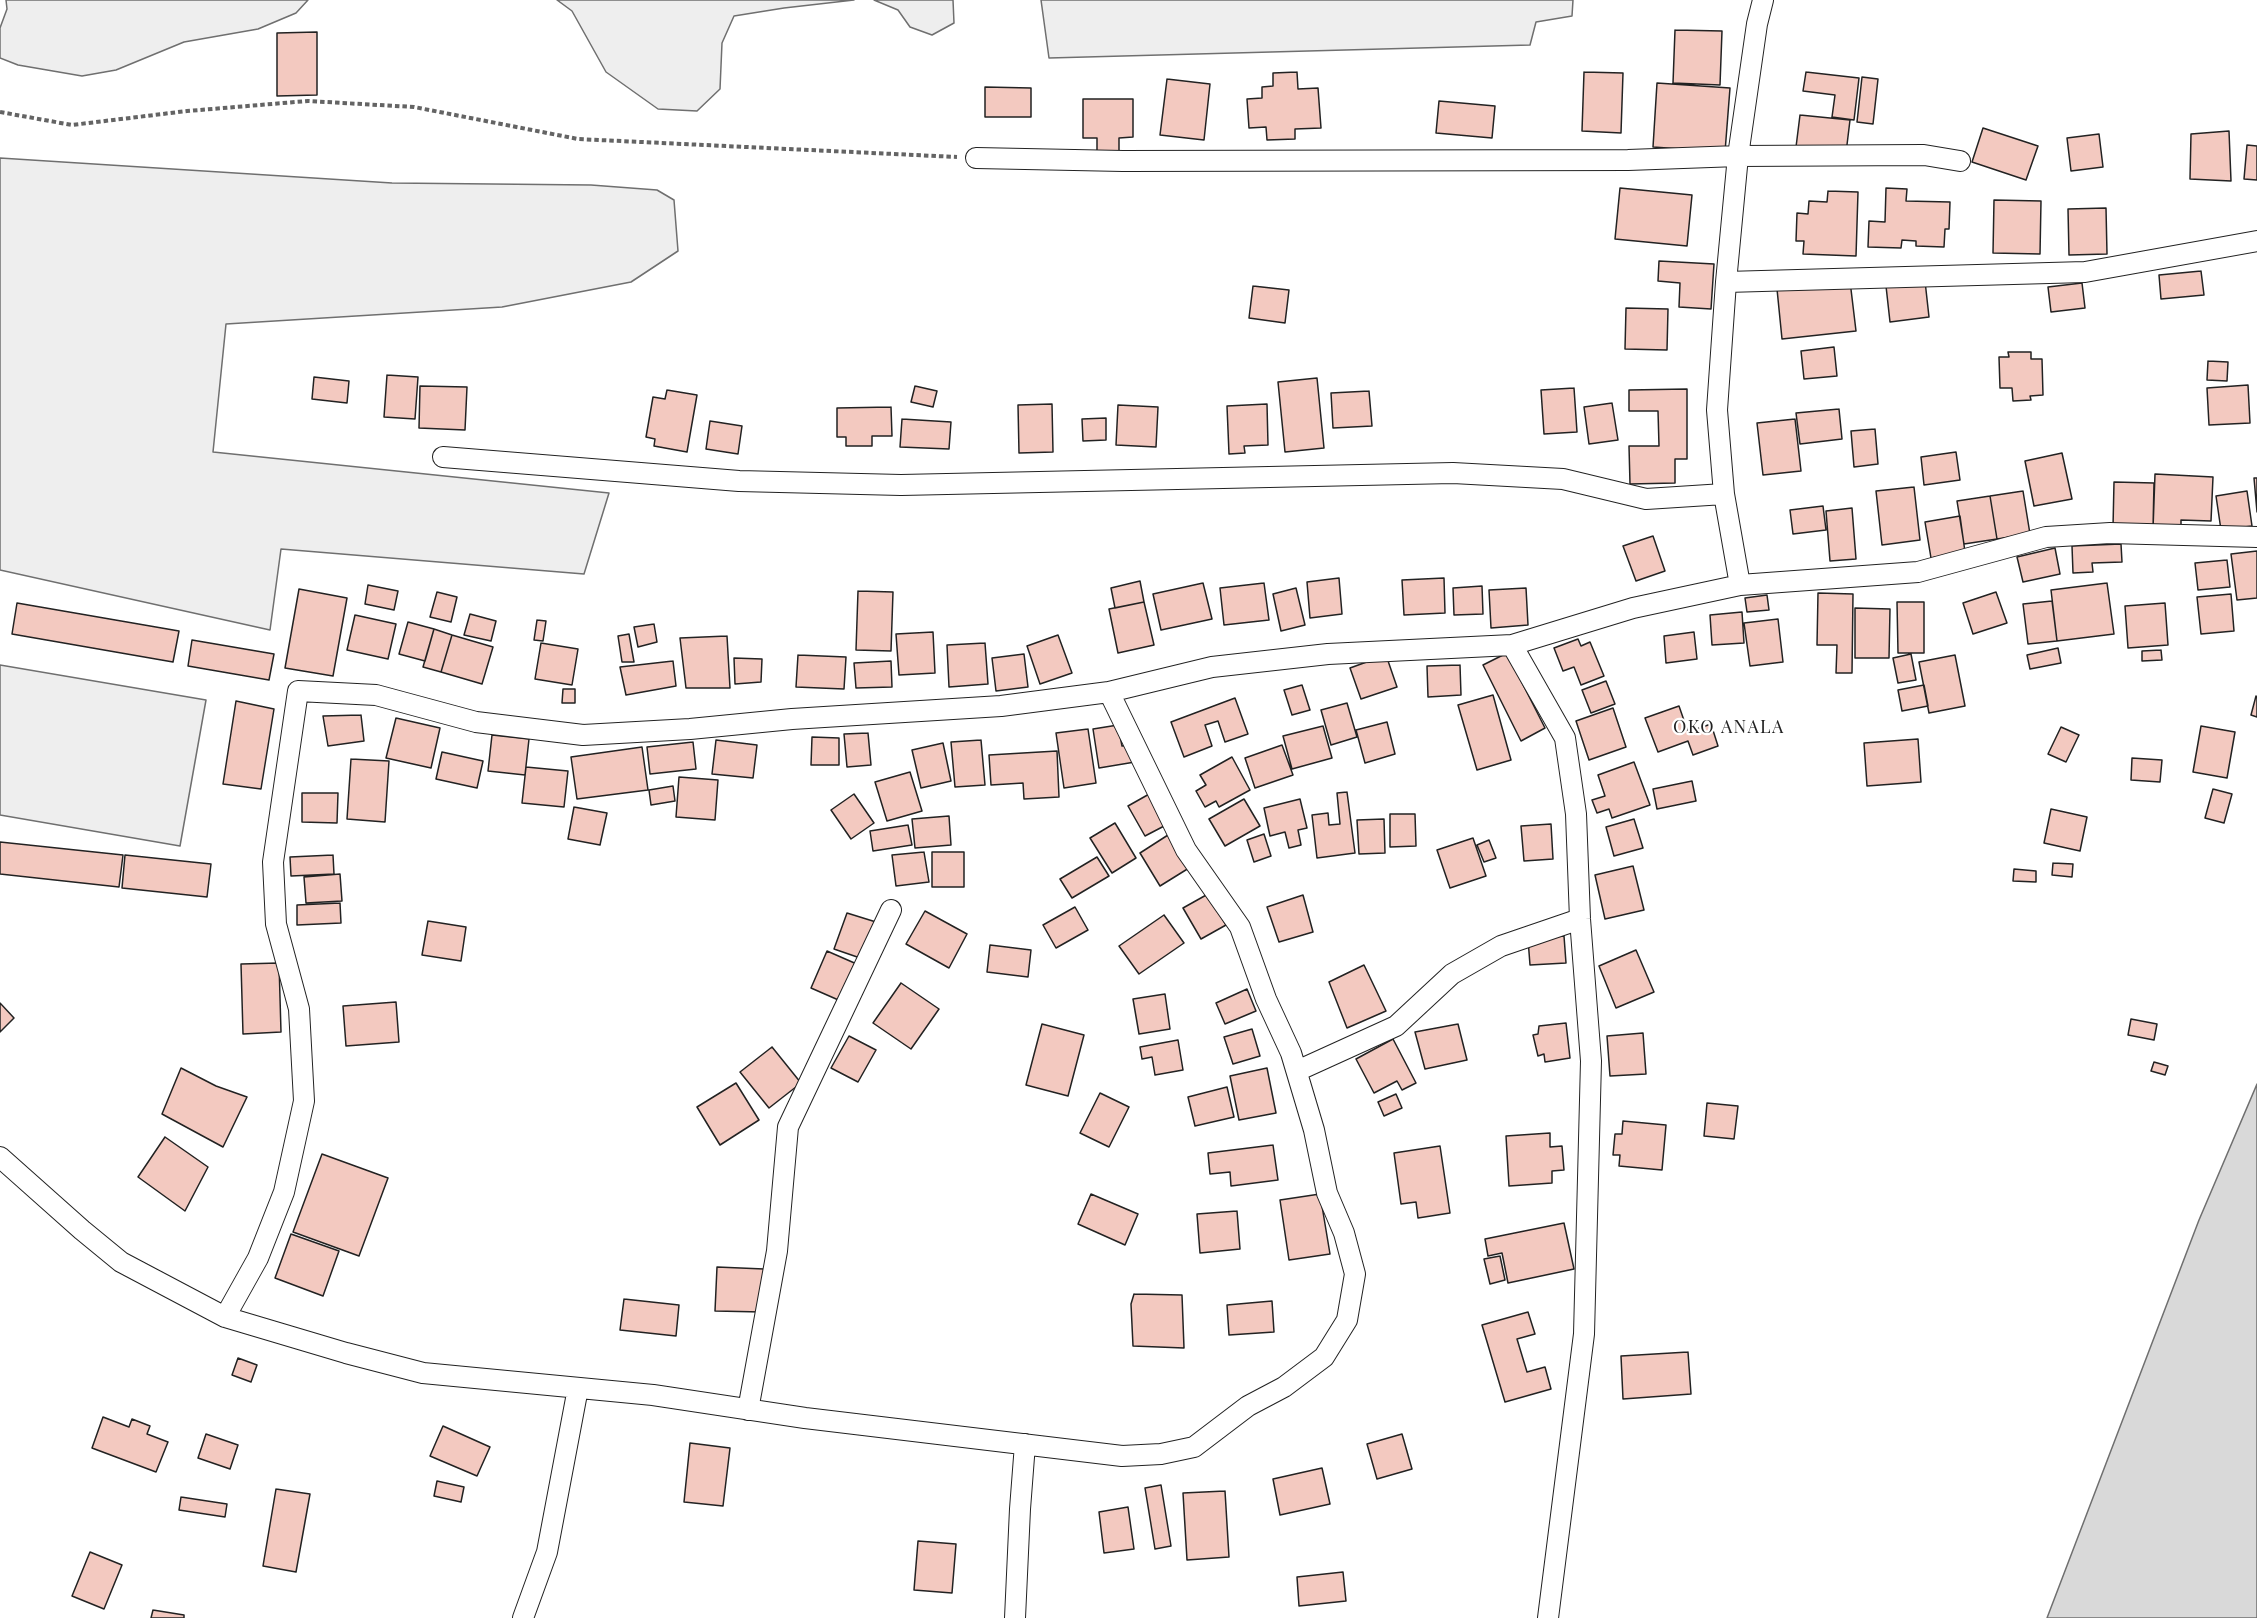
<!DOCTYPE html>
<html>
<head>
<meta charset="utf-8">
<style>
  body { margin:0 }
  canvas { display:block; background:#fff }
</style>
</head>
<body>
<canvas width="2257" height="1618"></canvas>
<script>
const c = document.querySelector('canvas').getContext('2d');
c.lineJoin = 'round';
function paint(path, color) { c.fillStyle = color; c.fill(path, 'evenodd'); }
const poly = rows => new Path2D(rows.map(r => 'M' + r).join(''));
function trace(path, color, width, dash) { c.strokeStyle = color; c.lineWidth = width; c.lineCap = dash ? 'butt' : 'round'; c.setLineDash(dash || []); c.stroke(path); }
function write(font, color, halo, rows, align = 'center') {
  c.font = font + ' "Playfair Display",serif'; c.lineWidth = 4.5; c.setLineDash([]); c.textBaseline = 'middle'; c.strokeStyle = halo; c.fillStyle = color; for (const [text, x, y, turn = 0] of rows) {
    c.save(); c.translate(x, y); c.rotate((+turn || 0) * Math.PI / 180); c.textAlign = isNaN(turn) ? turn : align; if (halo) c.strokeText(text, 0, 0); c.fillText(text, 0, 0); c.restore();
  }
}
const green = poly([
  [6,0,308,0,296,13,258,29,184,42,116,70,82,76,18,65,0,58,0,28,7,9,6,0],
  [557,0,854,0,784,8,734,16,722,43,720,89,697,111,658,109,606,72,572,11,557,0],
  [874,0,953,0,954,23,932,35,910,27,898,10,874,0],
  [1041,0,1573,0,1572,16,1536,22,1530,45,1049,58,1041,0],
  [0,158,392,183,591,185,657,190,674,200,678,251,631,282,502,307,226,324,213,452,609,493,584,574,281,549,270,630,0,570,0,158],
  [0,665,206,700,180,846,0,815,0,665]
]);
paint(green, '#eee');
trace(green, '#6f6f6f', 1.5);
const water = poly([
  [2257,1084,2257,1618,2047,1618,2199,1220,2257,1084]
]);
paint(water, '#d9d9d9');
trace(water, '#6f6f6f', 1.5);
const building = poly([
  [1675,30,1722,31,1720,85,1673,83,1675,30],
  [317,32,317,95,277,96,277,33,317,32],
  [1297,72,1298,89,1318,88,1321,128,1295,129,1295,139,1267,140,1266,127,1249,128,1247,99,1262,98,1262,87,1273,86,1273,73,1297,72],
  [1584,72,1623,73,1621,133,1582,131,1584,72],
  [1806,72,1859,78,1854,120,1832,117,1835,95,1803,91,1806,72],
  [1862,77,1878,79,1873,124,1857,122,1862,77],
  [1167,79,1210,84,1204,140,1160,135,1167,79],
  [1657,83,1730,88,1725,152,1653,147,1657,83],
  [985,87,1031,88,1031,117,985,117,985,87],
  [1083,99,1133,99,1133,137,1119,138,1119,152,1097,152,1097,138,1083,138,1083,99],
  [1439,101,1495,106,1492,138,1436,133,1439,101],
  [1800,115,1850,120,1846,153,1796,147,1800,115],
  [1983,128,2038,146,2026,180,1972,162,1983,128],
  [2229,131,2231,181,2190,179,2191,134,2229,131],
  [2099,134,2103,167,2071,171,2067,138,2099,134],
  [2247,145,2257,146,2257,180,2244,179,2247,145],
  [1620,188,1692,195,1687,246,1615,239,1620,188],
  [1886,188,1907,189,1906,201,1950,202,1949,229,1945,229,1944,247,1916,246,1916,241,1902,240,1901,248,1868,247,1869,221,1885,222,1886,188],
  [1828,191,1858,192,1856,256,1803,254,1804,241,1796,241,1797,213,1808,214,1809,201,1827,202,1828,191],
  [1994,200,2041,201,2040,254,1993,253,1994,200],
  [2106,208,2107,254,2069,255,2068,209,2106,208],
  [1659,261,1714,264,1711,309,1679,307,1680,283,1658,281,1659,261],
  [2201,271,2204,295,2161,299,2159,275,2201,271],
  [1850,281,1856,331,1782,339,1777,289,1850,281],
  [1925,281,1929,317,1890,322,1886,286,1925,281],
  [2082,283,2085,308,2051,312,2048,287,2082,283],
  [1253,286,1289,290,1285,323,1249,318,1253,286],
  [1626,308,1668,309,1667,350,1625,349,1626,308],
  [1834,347,1837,376,1804,379,1801,351,1834,347],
  [2008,352,2031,352,2031,359,2042,359,2043,395,2030,396,2031,400,2013,401,2012,388,2000,388,1999,357,2009,357,2008,352],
  [2208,361,2228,362,2227,381,2207,380,2208,361],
  [387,375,418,377,415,419,384,417,387,375],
  [314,377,349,381,347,403,312,399,314,377],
  [1317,378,1324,448,1285,452,1278,382,1317,378],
  [2248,385,2250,423,2209,425,2207,388,2248,385],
  [420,386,467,387,465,430,419,428,420,386],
  [915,386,937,391,933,407,911,402,915,386],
  [1574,388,1577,432,1544,434,1541,390,1574,388],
  [1687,389,1687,459,1675,459,1675,483,1630,484,1629,446,1659,446,1658,411,1629,411,1629,390,1687,389],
  [667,390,697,395,687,452,654,446,655,439,646,437,653,397,665,399,667,390],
  [1369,391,1372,426,1333,428,1331,393,1369,391],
  [1612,403,1618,440,1589,444,1584,407,1612,403],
  [1052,404,1053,452,1019,453,1018,405,1052,404],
  [1267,404,1268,445,1244,446,1245,453,1229,454,1227,406,1267,404],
  [1118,405,1158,407,1156,447,1116,445,1118,405],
  [891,407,892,436,872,436,872,446,846,446,846,437,837,437,837,408,891,407],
  [1839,409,1842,439,1800,444,1796,413,1839,409],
  [1106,418,1106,440,1083,441,1082,419,1106,418],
  [902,419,951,422,949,449,900,447,902,419],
  [1795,419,1801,471,1763,475,1757,423,1795,419],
  [710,421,742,426,738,454,706,449,710,421],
  [1875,429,1878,464,1854,467,1851,431,1875,429],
  [1956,452,1960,480,1924,485,1921,457,1956,452],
  [2062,453,2072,499,2034,506,2025,461,2062,453],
  [2155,474,2213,477,2211,521,2181,520,2181,529,2153,529,2155,474],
  [2254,478,2257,478,2257,512,2254,478],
  [2114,482,2154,483,2153,529,2113,527,2114,482],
  [1914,487,1920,540,1882,545,1876,491,1914,487],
  [2023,491,2030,534,1997,539,1990,496,2023,491],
  [2247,491,2252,526,2221,530,2216,496,2247,491],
  [1990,496,1997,539,1964,544,1957,501,1990,496],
  [1823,506,1826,530,1793,534,1790,510,1823,506],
  [1852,508,1856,559,1830,561,1826,511,1852,508],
  [1960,516,1965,552,1931,558,1925,522,1960,516],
  [1653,536,1665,571,1636,581,1623,546,1653,536],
  [2121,544,2122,562,2092,563,2093,572,2073,573,2072,546,2121,544],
  [2055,548,2060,574,2023,582,2017,557,2055,548],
  [2257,551,2257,598,2237,600,2231,554,2257,551],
  [2227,560,2230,587,2198,590,2195,563,2227,560],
  [1339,578,1342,614,1310,618,1307,582,1339,578],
  [1444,578,1445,613,1404,615,1402,580,1444,578],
  [1140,581,1144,602,1115,608,1111,588,1140,581],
  [1203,583,1212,619,1161,630,1153,594,1203,583],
  [1264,583,1269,620,1224,625,1220,588,1264,583],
  [2107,583,2114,634,2057,641,2051,590,2107,583],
  [368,585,398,591,394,610,365,604,368,585],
  [1482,586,1483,614,1454,615,1453,588,1482,586],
  [1296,588,1305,625,1281,631,1273,594,1296,588],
  [1526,588,1528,625,1491,628,1489,590,1526,588],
  [299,589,347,598,333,676,285,668,299,589],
  [858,591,893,592,891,651,856,650,858,591],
  [437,592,457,597,451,622,430,617,437,592],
  [1996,592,2007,623,1973,634,1963,603,1996,592],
  [1818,593,1853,594,1852,673,1836,673,1837,645,1817,645,1818,593],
  [2231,594,2234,631,2201,634,2197,597,2231,594],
  [1767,595,1769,610,1747,612,1745,598,1767,595],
  [2052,601,2057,641,2028,644,2023,604,2052,601],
  [1144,602,1154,645,1118,653,1109,609,1144,602],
  [1897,602,1924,602,1924,653,1898,653,1897,602],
  [17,603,179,631,173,662,12,634,17,603],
  [2165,603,2168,645,2128,648,2125,606,2165,603],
  [1855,608,1890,609,1889,658,1855,658,1855,608],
  [1742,612,1744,643,1712,645,1710,615,1742,612],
  [470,614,496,621,491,641,464,635,470,614],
  [355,615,396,624,388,659,347,650,355,615],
  [1778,619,1783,662,1750,666,1744,623,1778,619],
  [537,620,546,621,543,641,534,640,537,620],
  [408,622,434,629,425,661,399,654,408,622],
  [654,624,657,642,638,647,634,627,654,624],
  [434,629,452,635,441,672,423,667,434,629],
  [933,632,935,673,899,675,896,634,933,632],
  [1694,632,1697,659,1666,663,1664,636,1694,632],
  [629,634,634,662,622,662,618,636,629,634],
  [452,635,493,647,482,684,441,672,452,635],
  [1058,635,1072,673,1040,684,1027,646,1058,635],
  [727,636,730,688,686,688,680,638,727,636],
  [1578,639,1581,646,1590,642,1604,676,1581,685,1574,667,1563,671,1554,648,1578,639],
  [192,640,274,654,269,680,188,666,192,640],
  [541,643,578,649,572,685,535,679,541,643],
  [985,643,988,684,949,687,947,645,985,643],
  [2058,648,2061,663,2030,669,2027,655,2058,648],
  [2161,650,2162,660,2142,661,2142,651,2161,650],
  [1507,653,1545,728,1521,741,1483,665,1507,653],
  [1024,654,1028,687,996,691,992,658,1024,654],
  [1911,654,1916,680,1898,683,1893,658,1911,654],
  [798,655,846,657,844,689,796,687,798,655],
  [1386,655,1397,687,1361,699,1350,668,1386,655],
  [1955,655,1965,706,1929,713,1919,662,1955,655],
  [734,658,762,659,761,682,735,684,734,658],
  [673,661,676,686,626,695,620,667,673,661],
  [891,661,892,687,856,688,854,663,891,661],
  [1460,665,1461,695,1428,697,1427,666,1460,665],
  [1606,681,1615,704,1591,713,1582,690,1606,681],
  [1302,685,1310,710,1292,715,1284,690,1302,685],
  [1924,685,1928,706,1902,711,1898,690,1924,685],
  [563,689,575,689,575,703,562,703,563,689],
  [1493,695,1511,760,1477,770,1458,705,1493,695],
  [2256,696,2257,697,2257,717,2251,715,2256,696],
  [1235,698,1248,734,1225,742,1218,721,1205,725,1212,746,1184,757,1171,722,1235,698],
  [236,701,274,709,261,789,223,784,236,701],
  [1347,703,1357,737,1331,745,1321,710,1347,703],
  [1679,706,1688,732,1711,724,1718,746,1693,755,1688,741,1658,752,1645,718,1679,706],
  [1613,708,1626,747,1589,760,1576,721,1613,708],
  [361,715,364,741,328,746,323,716,361,715],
  [396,718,440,728,431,768,386,758,396,718],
  [1387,722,1395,754,1365,763,1356,730,1387,722],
  [1118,725,1122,746,1132,745,1135,762,1099,768,1093,729,1118,725],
  [1323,726,1332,758,1292,769,1283,736,1323,726],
  [2201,726,2235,732,2227,778,2193,772,2201,726],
  [2061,727,2079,735,2066,762,2048,754,2061,727],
  [1088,729,1096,783,1064,788,1056,733,1088,729],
  [868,733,871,765,847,767,844,734,868,733],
  [492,735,529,739,525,775,488,771,492,735],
  [812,737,839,738,839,765,811,765,812,737],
  [1918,739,1921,782,1867,786,1864,743,1918,739],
  [716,740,757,745,753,778,712,774,716,740],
  [981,740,985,785,955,787,951,742,981,740],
  [693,742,696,769,650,774,647,747,693,742],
  [943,743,951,781,921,788,912,750,943,743],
  [1282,745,1293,775,1255,788,1245,758,1282,745],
  [642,747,648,790,577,799,571,757,642,747],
  [1057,751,1059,797,1024,799,1023,783,991,785,989,755,1057,751],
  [442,752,483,761,477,788,436,779,442,752],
  [1232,757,1250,790,1219,807,1216,801,1205,807,1196,791,1206,785,1200,775,1232,757],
  [2132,758,2162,760,2160,782,2131,780,2132,758],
  [351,759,389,761,385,822,347,819,351,759],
  [1634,762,1650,805,1612,818,1609,809,1597,813,1592,800,1605,796,1598,775,1634,762],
  [526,767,568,771,564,807,522,803,526,767],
  [910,772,922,811,887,821,875,782,910,772],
  [679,777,718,780,715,820,676,817,679,777],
  [1692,781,1696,801,1657,809,1653,789,1692,781],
  [673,786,675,801,651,805,649,790,673,786],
  [2213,789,2232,794,2224,823,2205,818,2213,789],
  [1347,792,1355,853,1317,858,1312,815,1328,813,1329,825,1340,824,1337,793,1347,792],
  [302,793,338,793,337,823,302,822,302,793],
  [1151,793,1168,824,1145,836,1128,806,1151,793],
  [854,794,874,823,851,839,831,810,854,794],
  [1244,799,1260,826,1225,846,1209,819,1244,799],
  [1300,799,1307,828,1298,830,1301,845,1289,848,1285,832,1270,836,1264,808,1300,799],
  [574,807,607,813,600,845,568,839,574,807],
  [2051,809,2087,817,2080,851,2044,843,2051,809],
  [1390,814,1415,814,1416,846,1390,847,1390,814],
  [949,816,951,845,915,848,912,819,949,816],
  [1384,819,1385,853,1359,854,1357,820,1384,819],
  [1634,819,1643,848,1614,856,1606,827,1634,819],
  [1115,823,1136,858,1112,873,1090,838,1115,823],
  [1551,824,1553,859,1524,861,1521,826,1551,824],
  [908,825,912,845,873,851,870,831,908,825],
  [1264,834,1271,856,1254,862,1247,840,1264,834],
  [1168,835,1189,868,1160,886,1140,853,1168,835],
  [1473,838,1486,876,1450,888,1437,850,1473,838],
  [1489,840,1496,858,1484,862,1477,845,1489,840],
  [0,842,123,855,119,887,0,874,0,842],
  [924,852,929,882,896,886,892,855,924,852],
  [932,852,964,852,964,887,932,887,932,852],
  [125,855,211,864,207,897,122,888,125,855],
  [333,855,334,874,291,876,290,857,333,855],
  [1097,857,1109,876,1072,898,1060,879,1097,857],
  [2053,863,2073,864,2072,877,2052,875,2053,863],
  [1633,866,1644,910,1605,919,1595,875,1633,866],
  [2014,869,2036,871,2036,882,2013,881,2014,869],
  [340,874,342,901,306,903,304,877,340,874],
  [1208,894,1226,925,1201,939,1183,908,1208,894],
  [1303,895,1313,932,1279,942,1267,907,1303,895],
  [340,903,341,923,297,925,297,905,340,903],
  [1075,907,1088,930,1056,948,1043,925,1075,907],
  [925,911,967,934,949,968,906,944,925,911],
  [847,913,876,922,863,959,834,949,847,913],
  [1164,915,1184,943,1139,974,1119,946,1164,915],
  [428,921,466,927,461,961,422,955,428,921],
  [1564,936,1566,963,1530,965,1528,939,1564,936],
  [990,945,1031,950,1028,977,987,972,990,945],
  [1636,950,1654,992,1616,1008,1599,966,1636,950],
  [827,951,859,965,843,1002,811,988,827,951],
  [279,963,281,1032,243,1034,241,964,279,963],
  [1364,965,1386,1011,1347,1028,1329,982,1364,965],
  [901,983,939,1009,911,1049,873,1023,901,983],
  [1247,989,1256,1011,1225,1024,1216,1003,1247,989],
  [1165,994,1170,1029,1139,1034,1133,999,1165,994],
  [396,1002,399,1042,346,1046,343,1006,396,1002],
  [0,1003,14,1018,0,1032,0,1003],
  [2131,1019,2157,1024,2154,1040,2128,1035,2131,1019],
  [1566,1023,1570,1058,1545,1062,1544,1054,1538,1056,1533,1035,1538,1034,1539,1026,1566,1023],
  [1042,1024,1084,1035,1068,1096,1026,1085,1042,1024],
  [1458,1024,1467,1060,1425,1069,1415,1032,1458,1024],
  [1252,1029,1260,1056,1233,1064,1224,1037,1252,1029],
  [1643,1033,1646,1074,1610,1076,1607,1036,1643,1033],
  [849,1036,876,1050,858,1082,831,1068,849,1036],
  [1393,1039,1416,1083,1402,1090,1397,1081,1374,1093,1356,1059,1393,1039],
  [1178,1040,1183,1070,1155,1075,1152,1057,1142,1059,1140,1047,1178,1040],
  [772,1047,801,1083,769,1108,740,1072,772,1047],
  [2154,1062,2168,1066,2165,1075,2151,1071,2154,1062],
  [181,1068,216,1086,247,1097,223,1147,162,1114,181,1068],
  [1267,1068,1276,1113,1239,1120,1230,1076,1267,1068],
  [736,1083,759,1120,720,1145,697,1107,736,1083],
  [1227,1087,1234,1117,1195,1126,1188,1097,1227,1087],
  [1100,1093,1129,1107,1109,1147,1080,1133,1100,1093],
  [1396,1094,1402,1108,1384,1116,1378,1102,1396,1094],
  [1707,1103,1738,1106,1734,1139,1704,1136,1707,1103],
  [1623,1121,1666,1125,1662,1170,1619,1166,1620,1155,1613,1155,1615,1134,1622,1134,1623,1121],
  [1550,1133,1550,1147,1562,1146,1564,1170,1552,1171,1552,1183,1509,1186,1506,1136,1550,1133],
  [165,1137,208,1167,185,1211,138,1177,165,1137],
  [1273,1145,1278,1180,1231,1186,1230,1172,1210,1174,1208,1153,1273,1145],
  [1440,1146,1450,1213,1418,1218,1416,1202,1401,1204,1394,1153,1440,1146],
  [322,1154,388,1178,359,1256,293,1232,322,1154],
  [1091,1194,1138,1214,1125,1245,1078,1224,1091,1194],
  [1320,1194,1330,1254,1289,1260,1280,1200,1320,1194],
  [1237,1211,1240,1249,1200,1253,1197,1214,1237,1211],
  [1564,1223,1574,1269,1508,1283,1502,1253,1488,1256,1485,1239,1564,1223],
  [291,1234,339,1251,323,1296,275,1278,291,1234],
  [1500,1256,1505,1280,1490,1284,1484,1259,1500,1256],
  [717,1267,764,1269,762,1312,715,1311,717,1267],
  [1134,1294,1182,1295,1184,1348,1133,1346,1131,1304,1134,1294],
  [624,1299,679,1305,676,1336,620,1330,624,1299],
  [1272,1301,1274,1332,1229,1335,1227,1305,1272,1301],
  [1528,1312,1535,1334,1517,1339,1527,1372,1545,1367,1551,1389,1505,1402,1482,1325,1528,1312],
  [1688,1352,1691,1394,1623,1399,1621,1356,1688,1352],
  [238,1358,257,1365,251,1382,232,1375,238,1358],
  [103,1417,129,1427,132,1419,150,1426,147,1434,168,1442,156,1472,92,1448,103,1417],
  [443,1426,490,1447,477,1476,430,1456,443,1426],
  [206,1434,238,1445,230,1469,198,1458,206,1434],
  [1402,1434,1412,1469,1377,1479,1367,1444,1402,1434],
  [690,1443,730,1448,723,1506,684,1502,690,1443],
  [1322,1468,1330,1504,1280,1515,1273,1479,1322,1468],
  [437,1481,464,1487,461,1502,434,1496,437,1481],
  [1161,1485,1171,1546,1155,1549,1145,1488,1161,1485],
  [276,1489,310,1494,296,1572,263,1566,276,1489],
  [1225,1491,1229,1557,1187,1560,1183,1493,1225,1491],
  [181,1497,227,1504,225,1517,179,1510,181,1497],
  [1128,1507,1134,1549,1104,1553,1099,1512,1128,1507],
  [918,1541,956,1544,952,1593,914,1590,918,1541],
  [90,1552,122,1565,104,1609,72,1596,90,1552],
  [1343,1572,1346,1601,1299,1606,1297,1577,1343,1572],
  [153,1610,184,1615,184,1618,151,1618,153,1610]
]);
paint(building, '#f3c9c0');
trace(building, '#222', 1.5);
const minor = poly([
  [976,158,1123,161,1628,160,1738,156,1924,155,1960,161],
  [1726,282,2085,272,2257,241],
  [443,457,739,481,901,485,1453,473,1563,479,1646,499,1724,494],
  [1740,585,1724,494,1717,410,1726,282,1738,156,1757,24,1763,0],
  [1512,645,1565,738,1576,814,1580,919,1591,1061,1584,1334,1548,1618],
  [1297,1071,1396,1026,1452,974,1501,946,1580,919],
  [0,1157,82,1230,121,1262,225,1317,346,1353,423,1373,653,1395,805,1418,1122,1456,1161,1454,1194,1447,1248,1406,1284,1387,1324,1357,1347,1320,1355,1274,1344,1233,1327,1193,1314,1130,1291,1053,1266,999,1240,927,1186,850,1109,692],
  [225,1317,258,1258,284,1192,304,1101,299,1009,276,924,273,862,298,691,376,695,476,722,583,735,690,729,792,719,1001,706,1109,692,1212,667,1328,654,1512,645,1633,608,1740,585,1918,572,2046,537,2110,533,2257,537],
  [748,1410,777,1251,788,1127,891,910],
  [523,1618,547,1552,578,1388],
  [1015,1618,1020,1509,1025,1444]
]);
trace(minor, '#222', 22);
trace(poly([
  [0,112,72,125,187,111,308,101,414,107,578,139,957,157]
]), '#646464', 4, [4.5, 3]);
trace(minor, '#fff', 20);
c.letterSpacing = '1.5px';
write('18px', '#222', '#fff', [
  ["OKO ANALA",1729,727]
]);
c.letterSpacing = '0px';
</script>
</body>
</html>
